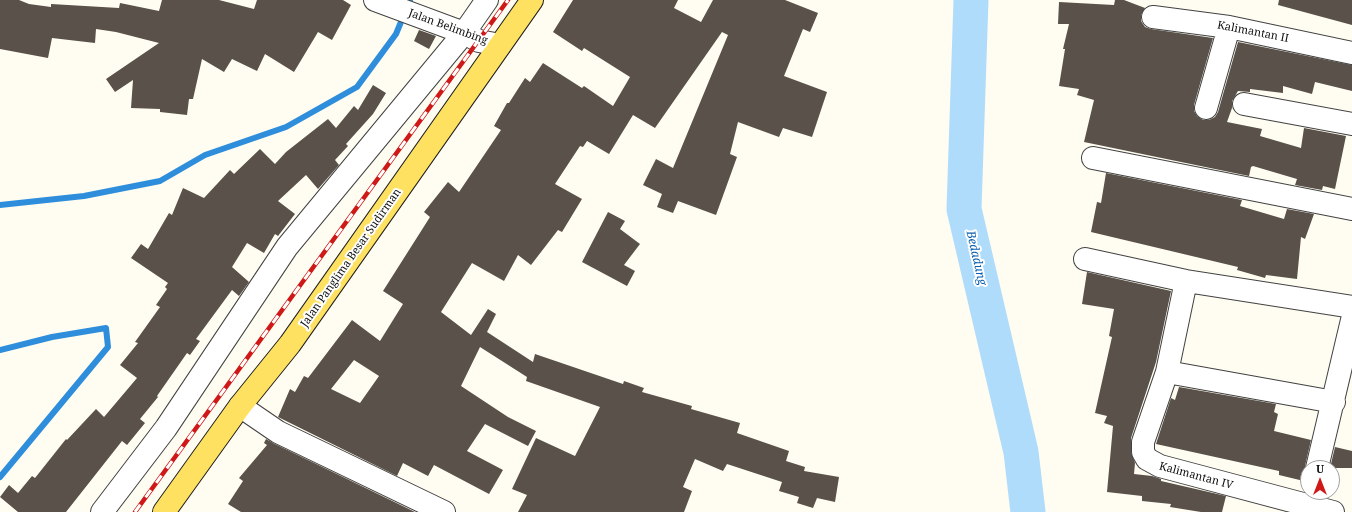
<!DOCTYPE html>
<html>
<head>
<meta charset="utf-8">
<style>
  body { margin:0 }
  #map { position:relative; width:1352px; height:512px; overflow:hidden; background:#fffdf1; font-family:"Noto Serif",serif }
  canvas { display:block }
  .north { position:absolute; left:1300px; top:460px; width:40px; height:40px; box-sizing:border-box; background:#fff; border:1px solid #9f9f9f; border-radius:50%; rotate:0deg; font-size:11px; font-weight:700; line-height:16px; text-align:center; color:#0f0f0f }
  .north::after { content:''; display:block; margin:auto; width:14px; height:18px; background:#cf1818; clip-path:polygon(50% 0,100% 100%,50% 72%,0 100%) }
</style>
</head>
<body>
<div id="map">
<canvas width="1352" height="512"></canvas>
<div class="north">U</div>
</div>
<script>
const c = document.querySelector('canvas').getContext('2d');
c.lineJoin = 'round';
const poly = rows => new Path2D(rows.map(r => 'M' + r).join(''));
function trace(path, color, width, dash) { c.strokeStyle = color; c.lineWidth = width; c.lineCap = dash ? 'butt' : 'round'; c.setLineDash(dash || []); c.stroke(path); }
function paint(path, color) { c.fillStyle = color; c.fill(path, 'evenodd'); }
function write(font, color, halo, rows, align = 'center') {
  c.font = font + ' "Noto Serif",serif'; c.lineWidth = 4; c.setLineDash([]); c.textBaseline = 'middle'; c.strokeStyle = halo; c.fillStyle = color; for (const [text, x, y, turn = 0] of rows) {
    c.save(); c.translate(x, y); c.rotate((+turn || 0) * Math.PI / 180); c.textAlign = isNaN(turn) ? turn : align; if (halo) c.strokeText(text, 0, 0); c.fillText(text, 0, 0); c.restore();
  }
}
trace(poly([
  [0,205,84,196,160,181,205,155,286,127,357,87,396,34,410,0],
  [0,350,52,337,106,328,108,347,0,477]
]), '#2f8edb', 6);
trace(poly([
  [971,0,964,209,1021,452,1028,512]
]), '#b0dcfc', 35);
paint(poly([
  [0,0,19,0,29,4,51,7,51,4,119,8,120,3,159,11,162,0,219,0,254,9,257,0,343,0,351,5,332,40,318,32,294,72,265,54,257,71,232,59,224,72,202,59,193,99,189,99,187,115,160,112,160,109,131,108,133,80,115,92,106,79,159,43,116,32,96,29,95,43,52,38,48,58,0,49],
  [573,0,678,0,674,8,701,22,713,0,785,0,818,13,810,32,803,29,784,76,827,92,812,137,783,128,779,137,738,122,730,154,737,157,716,215,678,201,673,213,657,207,662,194,643,185,656,159,673,168,728,35,722,32,655,128,633,115,609,154,587,141,583,147,580,146,555,184,582,199,562,232,558,230,531,265,518,255,504,281,472,263,441,312,471,335,488,309,496,314,487,332,533,362,535,354,623,384,624,381,644,388,642,392,692,406,691,409,740,423,737,433,789,451,786,461,805,467,804,471,839,477,835,502,817,498,813,508,797,503,799,497,779,491,782,482,727,464,723,471,695,459,683,487,692,491,684,512,518,512,527,495,512,489,536,438,575,456,600,407,526,381,527,377,480,347,461,386,508,417,536,431,528,446,485,424,467,451,503,470,489,494,434,465,428,476,403,463,397,476,278,417,290,389,295,392,304,376,308,378,352,320,380,341,403,304,383,291,430,217,424,212,448,182,459,192,501,130,494,126,507,103,509,103,525,78,530,82,543,63,582,88,584,86,613,106,630,77,584,48,582,51,553,32],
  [354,360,379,376,360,403,331,389],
  [1115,0,1124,0,1145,8,1141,15,1141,21,1145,27,1151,29,1213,38,1194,105,1194,111,1197,116,1203,120,1209,120,1215,117,1218,112,1238,42,1352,65,1352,91,1315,82,1312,94,1283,86,1283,93,1250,89,1250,92,1238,91,1232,101,1232,108,1227,122,1262,129,1260,136,1301,148,1304,128,1346,136,1335,189,1323,186,1322,190,1295,185,1297,179,1253,166,1251,167,1249,176,1084,142,1094,100,1077,95,1079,89,1059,86,1065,49,1063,49,1069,24,1058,24,1059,2,1114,5],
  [1279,0,1352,0,1352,25,1278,5],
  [419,30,436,36,429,49,414,41],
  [373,85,386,93,373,114,346,144,348,146,335,160,339,165,318,189,306,175,278,201,295,214,278,236,275,234,264,253,247,243,232,267,249,282,239,296,232,290,196,339,200,341,190,355,187,353,157,396,158,397,140,419,145,423,127,445,122,441,66,512,18,512,0,497,9,485,18,493,32,476,35,478,66,439,67,440,96,409,104,417,137,378,120,365,138,343,135,342,160,307,156,305,167,289,165,287,168,283,131,258,141,244,148,249,169,213,172,215,183,188,204,198,230,170,234,174,260,149,275,164,286,152,328,119,336,128,354,106,358,110],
  [1106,173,1242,200,1240,206,1284,219,1287,209,1314,214,1305,239,1301,237,1297,279,1266,275,1265,278,1237,270,1238,267,1091,232,1097,202,1101,203],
  [608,212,625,221,620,229,640,244,624,265,635,271,627,286,582,262],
  [1087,272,1171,291,1156,362,1131,438,1131,452,1135,463,1134,474,1152,476,1161,479,1161,481,1226,496,1222,512,1201,512,1170,507,1171,504,1142,501,1142,496,1107,492,1113,426,1104,423,1107,416,1095,413,1112,337,1109,336,1114,309,1082,304],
  [1179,387,1276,404,1274,412,1278,414,1274,431,1311,440,1305,466,1308,482,1279,475,1279,471,1156,444,1171,398,1175,400],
  [266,439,273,443,415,512,241,512,228,504,243,481,239,478,267,445,264,443],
  [1335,447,1352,451,1352,468,1330,468]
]), '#59514a');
const minor = poly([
  [375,0,464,33,479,41,500,45],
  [1153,17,1229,27,1352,53],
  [1244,104,1352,124],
  [1206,108,1229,27],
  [1093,158,1352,209],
  [1085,259,1186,281,1352,307],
  [1186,281,1167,372,1143,442,1143,452,1147,459,1160,466,1333,512],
  [1167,372,1334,402],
  [240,406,278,432,444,512],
  [1317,468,1352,320],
  [102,512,166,428,287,247,464,33,487,0]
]);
const major = poly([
  [164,512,240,406,290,344,532,0]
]);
trace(minor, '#424242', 24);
trace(major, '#202020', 24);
trace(minor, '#fff', 22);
trace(major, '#ffe161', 22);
const rail = poly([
  [135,512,508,0]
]);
trace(rail, '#cf1818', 4.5);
trace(rail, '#fff', 3, [9]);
write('11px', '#0f0f0f', '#fff', [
  ["Jalan Belimbing",448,27,20],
  ["Kalimantan II",1253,32,11],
  ["Jalan Panglima Besar Sudirman",351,258,-55],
  ["Kalimantan IV",1196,476,15]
]);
write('italic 12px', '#0a5faf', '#fff', [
  ["Bedadung",976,258,77]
]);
</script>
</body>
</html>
